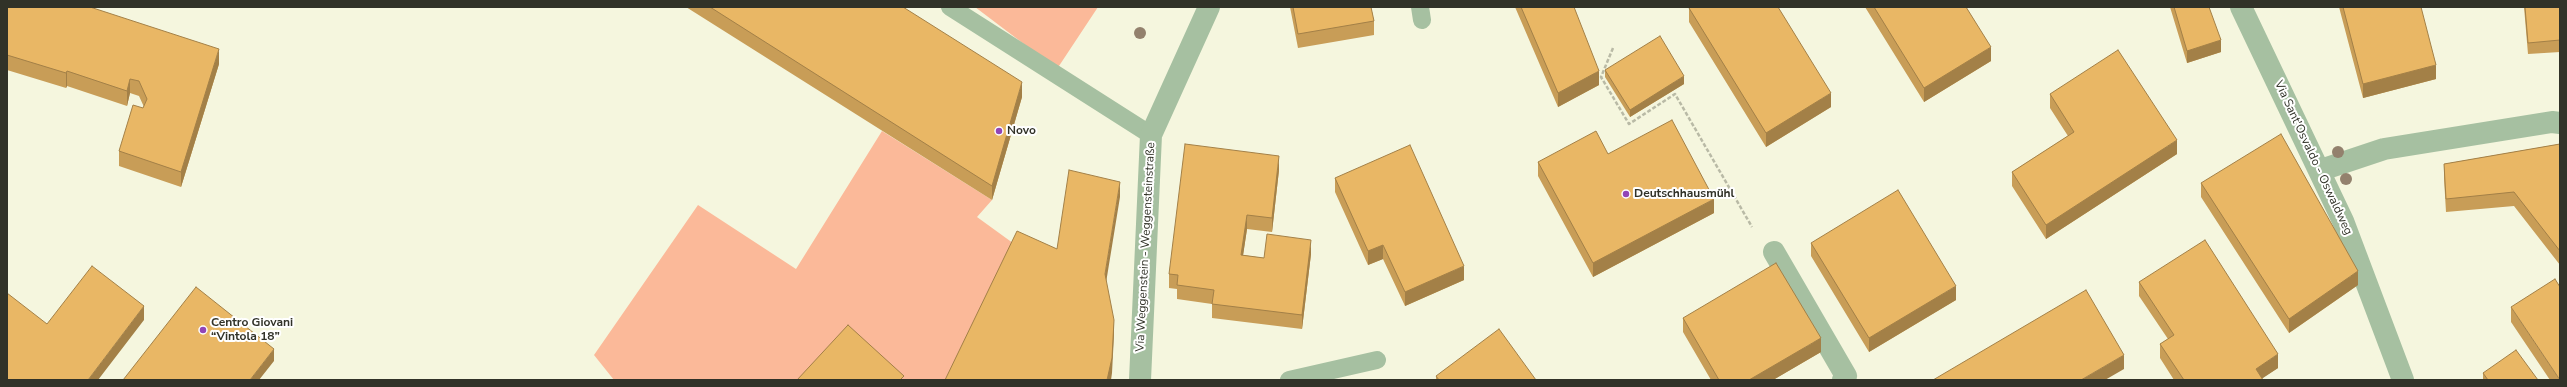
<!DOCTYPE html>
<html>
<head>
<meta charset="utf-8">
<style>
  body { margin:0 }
  #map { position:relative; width:2567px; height:387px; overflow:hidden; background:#f5f6de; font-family:"Nunito Sans",sans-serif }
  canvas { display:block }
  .frame { position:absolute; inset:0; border:8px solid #313228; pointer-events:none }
</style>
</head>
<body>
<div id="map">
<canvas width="2567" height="387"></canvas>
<div class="frame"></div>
</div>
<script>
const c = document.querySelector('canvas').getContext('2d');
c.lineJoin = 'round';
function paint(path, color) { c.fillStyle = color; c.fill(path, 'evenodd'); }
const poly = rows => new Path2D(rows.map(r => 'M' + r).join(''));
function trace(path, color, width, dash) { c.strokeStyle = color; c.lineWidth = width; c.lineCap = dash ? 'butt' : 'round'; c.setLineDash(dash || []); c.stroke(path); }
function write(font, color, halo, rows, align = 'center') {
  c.font = font + ' "Nunito Sans",sans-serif'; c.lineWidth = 4; c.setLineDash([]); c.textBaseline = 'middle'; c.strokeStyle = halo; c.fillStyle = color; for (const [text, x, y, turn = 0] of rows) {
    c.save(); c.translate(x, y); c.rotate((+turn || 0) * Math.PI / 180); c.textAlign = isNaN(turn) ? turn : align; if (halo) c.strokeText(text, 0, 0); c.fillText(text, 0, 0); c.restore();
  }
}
paint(poly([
  [975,7,1098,7,1057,69],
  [882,131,992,200,977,217,1017,246,952,380,614,380,594,355,698,205,796,269]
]), '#fbb999');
trace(poly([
  [1613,48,1601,77,1629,124,1675,94,1752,227]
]), '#b9baa6', 2.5, [4, 2]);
trace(poly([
  [950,7,1151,135],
  [1420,7,1422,20],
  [1289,380,1377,360]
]), '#a6c0a1', 18);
trace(poly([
  [2241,7,2343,221,2403,380],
  [2321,170,2384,149,2552,122,2560,123],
  [1774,252,1846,376,1843,380],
  [1140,380,1151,135,1209,7]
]), '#a6c0a1', 22);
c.fillStyle = '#93816d';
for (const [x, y] of [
  [1140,33],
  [2338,152],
  [2346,179]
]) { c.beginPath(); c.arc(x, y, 6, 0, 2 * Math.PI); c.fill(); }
paint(poly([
  [7,7,219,64,181,187,119,166,119,151,144,107,139,96,130,93,127,106,67,86,66,88,7,70],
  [686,7,903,7,1022,97,992,200],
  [1290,7,1371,7,1374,21,1374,35,1298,48],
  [1515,7,1574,7,1599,85,1558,107],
  [1865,7,1966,7,1991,61,1924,102],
  [2170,7,2209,7,2221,52,2187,63],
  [2339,7,2421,7,2436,79,2363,98],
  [2524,7,2560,7,2560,52,2528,54],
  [1689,8,1831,107,1766,147,1689,22],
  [1605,70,1684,84,1630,117,1605,77],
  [2050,94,2177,154,2046,239,2012,186,2012,172,2068,136,2050,108],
  [2560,144,2560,265,2514,206,2446,212,2444,178,2444,164],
  [1608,154,1714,213,1593,277,1538,176,1538,162],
  [1279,170,1272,232,1247,229,1243,255,1264,258,1311,254,1302,329,1212,318,1212,304,1177,299,1177,289,1169,288,1169,274],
  [1335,178,1464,280,1405,306,1383,259,1368,265,1335,192],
  [2201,183,2358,285,2289,333,2201,197],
  [1811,243,1956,300,1869,352,1811,256],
  [2139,282,2278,368,2262,378,2263,380,2174,380,2160,358,2160,344,2168,339,2139,296],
  [2511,307,2560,380,2550,380,2511,322],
  [1683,318,1821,352,1773,380,1711,380,1683,332],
  [2483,373,2538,380,2483,380],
  [1436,376,1536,380,1436,380]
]), '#c89d57');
paint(poly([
  [2221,40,2221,52,2187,63,2187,51],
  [1991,47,1991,61,1924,102,1924,88],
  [219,49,219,64,181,187,181,172],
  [2436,65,2436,79,2363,98,2363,84],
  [67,71,67,86,66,88,66,73],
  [1599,71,1599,85,1558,107,1558,93],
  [1684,76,1684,84,1630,117,1630,110],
  [130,79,130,93,127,106,127,91],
  [1022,82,1022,97,992,200,992,186],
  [1831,93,1831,107,1766,147,1766,133],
  [2177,140,2177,154,2046,239,2046,225],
  [1279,156,1279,170,1272,232,1272,218],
  [1120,182,1120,197,1105,289,1105,274],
  [1714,199,1714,213,1593,277,1593,263],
  [1247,215,1247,229,1241,269,1241,255],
  [1311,240,1311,254,1302,329,1302,315],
  [1383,245,1383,259,1368,265,1368,251],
  [1464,266,1464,280,1405,306,1405,292],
  [2358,271,2358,285,2289,333,2289,319],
  [1956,286,1956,300,1869,352,1869,338],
  [144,306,144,320,98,380,88,380],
  [1114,320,1114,335,1112,373,1111,380,1107,380],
  [1821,338,1821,352,1773,380,1749,380],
  [274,349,274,361,259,380,250,380],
  [2278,354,2278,368,2260,380,2256,369],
  [2124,355,2124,369,2105,380,2081,380]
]), '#a38047');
const building = poly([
  [7,7,90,7,219,49,181,172,119,151,133,105,143,108,147,99,139,81,130,79,127,91,67,71,66,73,7,55,7,7],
  [710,7,903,7,1022,82,992,186,710,7],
  [1293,7,1371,7,1374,21,1298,34,1293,7],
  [1521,7,1574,7,1599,71,1558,93,1521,7],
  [1691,7,1778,7,1831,93,1766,133,1689,8,1691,7],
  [1874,7,1966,7,1991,47,1924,88,1874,7],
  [2174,7,2209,7,2221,40,2187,51,2174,7],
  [2343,7,2421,7,2436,65,2363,84,2343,7],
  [2525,7,2560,7,2560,40,2528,43,2525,7],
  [1660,36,1684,76,1630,110,1605,70,1660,36],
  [2118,50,2177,140,2046,225,2012,172,2074,132,2050,94,2118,50],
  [1672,120,1714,199,1593,263,1538,162,1596,131,1608,154,1672,120],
  [2281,134,2358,271,2289,319,2201,183,2281,134],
  [1185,144,1279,156,1272,218,1247,215,1241,255,1264,258,1267,234,1311,240,1302,315,1212,304,1214,290,1177,285,1178,275,1169,274,1185,144],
  [2560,144,2560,251,2514,192,2446,199,2444,164,2560,144],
  [1410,145,1464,266,1405,292,1383,245,1368,251,1335,178,1410,145],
  [1069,170,1120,182,1105,274,1114,320,1112,358,1107,380,945,380,1017,231,1057,249,1069,170],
  [1898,190,1956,286,1869,338,1811,243,1898,190],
  [2205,240,2278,354,2256,369,2263,380,2184,380,2160,344,2174,335,2139,282,2205,240],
  [1776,263,1821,338,1749,380,1719,380,1683,318,1776,263],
  [92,266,144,306,88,380,7,380,7,293,47,324,92,266],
  [2555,279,2560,287,2560,380,2511,307,2555,279],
  [196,287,274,349,250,380,123,380,196,287],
  [2086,290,2124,355,2081,380,1933,380,2086,290],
  [848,325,904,376,900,380,797,380,848,325],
  [1499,329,1536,380,1439,380,1436,376,1499,329],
  [2516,350,2538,380,2488,380,2483,373,2516,350]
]);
paint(building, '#e9b765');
trace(building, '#a38047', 1);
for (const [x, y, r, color] of [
  [999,131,4,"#9245b6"],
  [1626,194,4,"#9245b6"],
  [203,330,4,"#9245b6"]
]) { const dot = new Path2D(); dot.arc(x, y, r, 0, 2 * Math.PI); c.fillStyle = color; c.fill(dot); trace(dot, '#fff', 1.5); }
write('bold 12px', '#313228', '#fff', [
  ["Novo",1007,131],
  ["Deutschhausmühl",1634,194],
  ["Centro Giovani",211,323],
  ["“Vintola 18”",211,337]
], 'left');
write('12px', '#313228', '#fff', [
  ["Via Sant'Osvaldo - Oswaldweg",2313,158,65],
  ["Via Weggenstein - Weggensteinstraße",1146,247,-87]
]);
</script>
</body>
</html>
